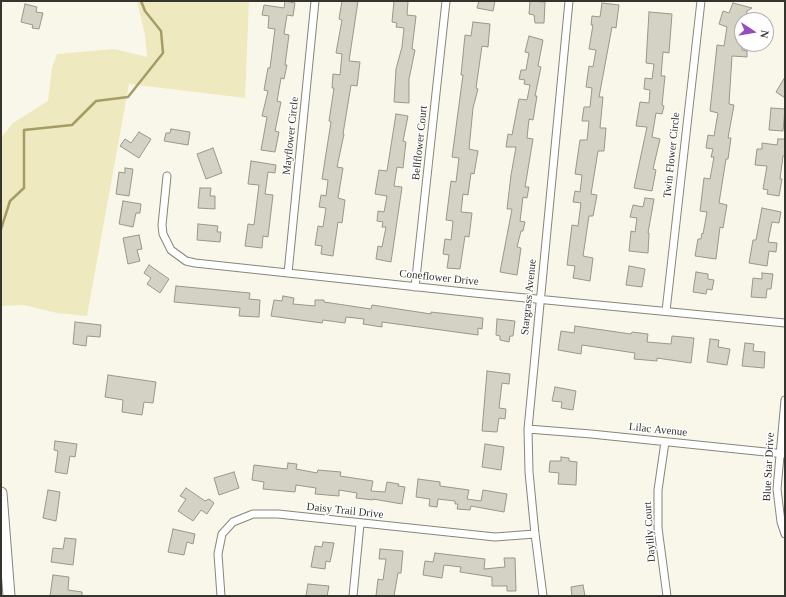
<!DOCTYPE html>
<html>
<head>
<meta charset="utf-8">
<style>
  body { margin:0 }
  #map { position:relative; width:786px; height:597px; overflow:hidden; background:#f9f7e9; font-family:"Times New Roman",serif }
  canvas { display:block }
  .frame { position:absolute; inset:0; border:2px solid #35342f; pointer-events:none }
  .north { position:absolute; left:734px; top:12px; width:40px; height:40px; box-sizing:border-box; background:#fff; border:1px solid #aeaeac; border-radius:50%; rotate:102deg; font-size:11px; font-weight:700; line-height:16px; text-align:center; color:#35342f }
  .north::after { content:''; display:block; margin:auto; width:14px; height:18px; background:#944cbe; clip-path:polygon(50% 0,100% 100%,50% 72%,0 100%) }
</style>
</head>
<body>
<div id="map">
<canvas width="786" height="597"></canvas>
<div class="frame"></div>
<div class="north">N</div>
</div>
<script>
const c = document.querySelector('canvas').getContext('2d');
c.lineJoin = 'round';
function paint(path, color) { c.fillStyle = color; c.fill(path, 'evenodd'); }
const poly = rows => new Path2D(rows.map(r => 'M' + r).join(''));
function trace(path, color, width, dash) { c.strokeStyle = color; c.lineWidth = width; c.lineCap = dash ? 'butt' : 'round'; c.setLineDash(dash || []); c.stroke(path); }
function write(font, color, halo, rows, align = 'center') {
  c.font = font + ' "Times New Roman",serif'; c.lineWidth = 3; c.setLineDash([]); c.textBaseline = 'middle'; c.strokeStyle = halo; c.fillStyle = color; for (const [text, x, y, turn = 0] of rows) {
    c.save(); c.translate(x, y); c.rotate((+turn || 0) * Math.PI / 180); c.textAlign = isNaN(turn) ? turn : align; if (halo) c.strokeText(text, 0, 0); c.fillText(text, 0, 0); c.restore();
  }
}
paint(poly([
  [137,1,249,1,245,98,129,84,87,316,57,313,24,305,1,306,1,138,13,123,48,101,52,68,57,54,114,49,147,57,145,35]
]), '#efe9c0');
trace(poly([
  [1,229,10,201,24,188,24,130,72,125,96,101,128,97,163,53,161,31,145,11,141,1]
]), '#a59d65', 2.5);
const building = poly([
  [285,1,295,3,293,16,287,15,284,34,289,35,285,65,287,65,284,79,281,78,277,101,281,102,275,131,279,132,275,152,261,150,267,117,262,116,268,91,264,90,268,68,270,68,275,29,268,28,269,16,262,15,264,5,284,8,285,1],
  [342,1,358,1,349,61,360,62,357,86,351,85,343,134,344,134,337,167,343,168,338,198,345,200,342,223,338,222,333,256,321,254,322,246,315,245,318,226,323,227,326,208,319,207,321,195,326,196,328,180,322,179,331,122,329,121,334,88,332,88,333,74,340,75,342,54,336,53,342,20,339,19,342,1],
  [394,1,408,1,407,15,416,16,412,49,415,50,409,79,409,103,394,102,396,69,402,47,404,28,396,27,397,23,392,22,394,1],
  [479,1,495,1,493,11,477,8,479,1],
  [530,1,545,2,544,23,535,23,534,15,529,14,530,1],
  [602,3,619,5,616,28,612,27,599,97,603,97,600,128,606,128,604,151,598,151,591,194,597,195,593,216,589,216,583,256,593,258,590,281,573,278,575,266,567,265,572,225,578,226,581,203,573,202,575,191,580,192,582,175,575,174,580,140,587,140,589,121,582,121,584,107,590,107,592,88,586,87,589,66,593,67,596,50,589,49,593,25,591,25,592,16,600,17,602,3],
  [733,3,752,8,747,11,745,20,742,20,742,50,747,51,747,57,732,56,729,104,734,105,728,138,731,138,728,159,726,159,719,203,727,205,723,228,720,227,716,259,695,256,698,239,701,239,702,233,703,234,707,212,700,211,704,178,710,179,714,157,711,157,713,149,706,148,708,135,714,136,718,113,710,111,717,45,724,46,727,27,719,24,723,11,729,13,733,3],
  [25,4,37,7,36,12,43,13,39,29,32,28,33,25,21,22,25,4],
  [649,12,672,14,669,53,663,52,661,76,665,76,662,105,664,106,662,114,656,113,652,137,660,139,653,169,656,170,652,191,634,188,647,127,636,126,640,102,649,103,650,90,644,89,645,78,652,79,654,64,646,63,649,12],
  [473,22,490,24,488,47,482,46,476,88,478,89,473,108,469,149,478,151,474,174,471,173,468,195,463,194,461,212,472,213,469,237,465,236,460,269,447,268,449,255,443,254,445,239,451,240,453,221,446,220,451,181,456,182,459,158,452,157,463,75,461,75,465,35,471,36,473,22],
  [529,36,543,40,538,66,541,67,535,96,537,96,533,120,529,119,527,138,533,139,525,187,529,187,527,198,523,197,520,221,525,222,523,231,521,231,517,247,521,248,517,275,500,272,512,209,507,209,511,175,516,147,506,147,508,134,512,135,519,99,527,100,530,85,524,84,525,80,519,79,521,70,526,70,529,53,525,52,529,36],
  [785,77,785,98,776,92,785,77],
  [771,108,785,109,783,131,769,130,771,108],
  [396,114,408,116,403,141,406,142,403,168,397,167,394,186,402,187,391,262,376,259,378,246,382,247,386,227,382,227,383,222,377,221,378,211,384,212,387,196,375,194,379,170,387,171,396,114],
  [171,129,190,132,188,145,164,141,166,133,170,133,171,129],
  [139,132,151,139,139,158,120,146,125,139,131,143,139,132],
  [778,139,785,139,785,156,783,156,780,179,782,179,779,196,767,194,768,190,763,189,767,166,755,165,757,149,762,149,762,143,777,145,778,139],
  [213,148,222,173,206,179,197,154,213,148],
  [251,161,276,165,275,173,268,172,265,194,273,195,268,237,263,236,262,248,245,246,248,224,254,225,259,185,248,184,251,161],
  [125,168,133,169,129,196,116,194,119,172,125,173,125,168],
  [200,188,211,188,210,196,215,196,215,209,198,208,200,188],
  [645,198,654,199,648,233,649,233,648,253,629,251,631,231,635,232,637,218,630,217,633,205,643,207,645,198],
  [123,201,141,204,140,213,136,213,133,227,119,224,123,201],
  [762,208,781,212,779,223,772,222,768,242,777,243,776,252,769,251,767,266,749,263,753,240,756,240,762,208],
  [198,224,218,226,217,232,221,232,220,242,197,240,198,224],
  [139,235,142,249,137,250,140,261,128,264,123,238,139,235],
  [149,265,169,279,160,293,147,284,151,278,144,273,149,265],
  [629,266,645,269,642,287,626,285,629,266],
  [696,272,708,274,708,279,714,280,712,290,707,289,706,294,693,292,696,272],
  [762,273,773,274,771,289,767,289,766,298,751,297,753,278,762,279,762,273],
  [176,286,250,293,249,299,260,300,259,317,239,316,240,308,174,302,176,286],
  [283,296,294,298,293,304,315,306,315,300,324,300,324,302,371,309,372,305,431,314,431,312,483,318,482,329,478,328,478,335,382,322,382,327,363,324,364,319,346,317,345,323,323,320,322,323,271,316,274,300,282,301,283,296],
  [497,319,515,321,513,336,510,336,509,342,500,340,500,336,496,335,497,319],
  [75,322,101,325,100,337,87,336,86,346,73,344,75,322],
  [575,326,631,334,632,332,648,334,647,342,671,344,672,336,694,338,691,363,657,358,657,361,634,359,635,353,582,345,581,354,558,350,561,331,574,333,575,326],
  [710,339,719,340,718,347,730,349,727,365,707,362,710,339],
  [745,343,754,344,753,351,765,352,764,368,742,366,745,343],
  [487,371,510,374,509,384,502,383,499,408,506,409,505,419,499,418,497,432,482,431,487,371],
  [108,375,156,382,153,403,144,402,142,415,122,412,123,400,105,397,108,375],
  [555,387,576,391,573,410,561,408,562,402,552,401,555,387],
  [55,441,77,444,75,457,70,456,67,474,55,472,58,451,54,450,55,441],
  [485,444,504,447,501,470,482,467,485,444],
  [561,457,569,458,569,461,577,462,576,485,558,484,559,473,549,472,550,461,561,461,561,457],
  [288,463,297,464,296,469,317,473,318,470,341,472,340,476,373,481,371,491,385,492,387,482,399,484,398,486,405,487,402,504,373,499,373,500,356,498,357,493,339,490,339,496,315,494,316,488,296,485,295,492,263,489,264,482,252,480,254,465,287,469,288,463],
  [234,472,239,488,219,495,214,478,234,472],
  [418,479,440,482,440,486,469,490,467,499,481,501,483,490,507,494,504,512,471,506,470,510,457,509,458,504,455,504,455,501,438,499,437,507,429,506,430,499,416,497,418,479],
  [186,488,205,501,209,499,214,503,207,514,201,510,193,521,178,511,186,499,180,496,186,488],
  [48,490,60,492,56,521,43,518,48,490],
  [173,529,195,534,193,544,187,542,184,555,168,552,173,529],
  [65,538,76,539,73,565,51,562,53,548,63,549,65,538],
  [323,542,334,543,330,562,326,561,325,569,311,567,315,546,322,547,323,542],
  [380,549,403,551,401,573,398,573,394,596,376,596,378,579,383,580,386,559,379,559,380,549],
  [435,553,485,559,484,569,505,567,504,558,515,558,516,591,507,591,507,586,492,586,492,577,460,572,461,567,444,565,442,578,423,575,425,561,433,562,435,553],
  [53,575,69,577,68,590,82,592,82,596,50,596,53,575],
  [308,584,329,586,327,596,306,596,308,584],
  [583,585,585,596,572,596,571,587,583,585]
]);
paint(building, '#d4d2c4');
trace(building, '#98978a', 1);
const street = poly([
  [167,176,162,225,163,234,171,250,186,261,195,263,474,293,785,323],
  [288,273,315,1],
  [415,287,446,1],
  [666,311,701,1],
  [785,400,777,489,781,522,785,534],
  [528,429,591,434,785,454],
  [665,442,658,490,658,528,667,596],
  [221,596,218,554,222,534,233,522,253,514,278,514,495,537,535,534],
  [353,596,360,524],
  [543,596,535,534,529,472,528,429,569,1]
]);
const secondary = poly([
  [1,493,9,596]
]);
trace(street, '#878679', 9);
trace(secondary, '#878679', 13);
trace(street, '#fff', 7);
trace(secondary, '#fff', 11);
write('11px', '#35342f', '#fff', [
  ["Mayflower Circle",291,136,-84],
  ["Bellflower Court",420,143,-84],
  ["Twin Flower Circle",672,155,-84],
  ["Coneflower Drive",439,278,6],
  ["Stargrass Avenue",529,297,-84],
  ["Lilac Avenue",658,430,6],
  ["Blue Star Drive",769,467,-87],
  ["Daisy Trail Drive",345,511,6],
  ["Daylily Court",650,532,-94]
]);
</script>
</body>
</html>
